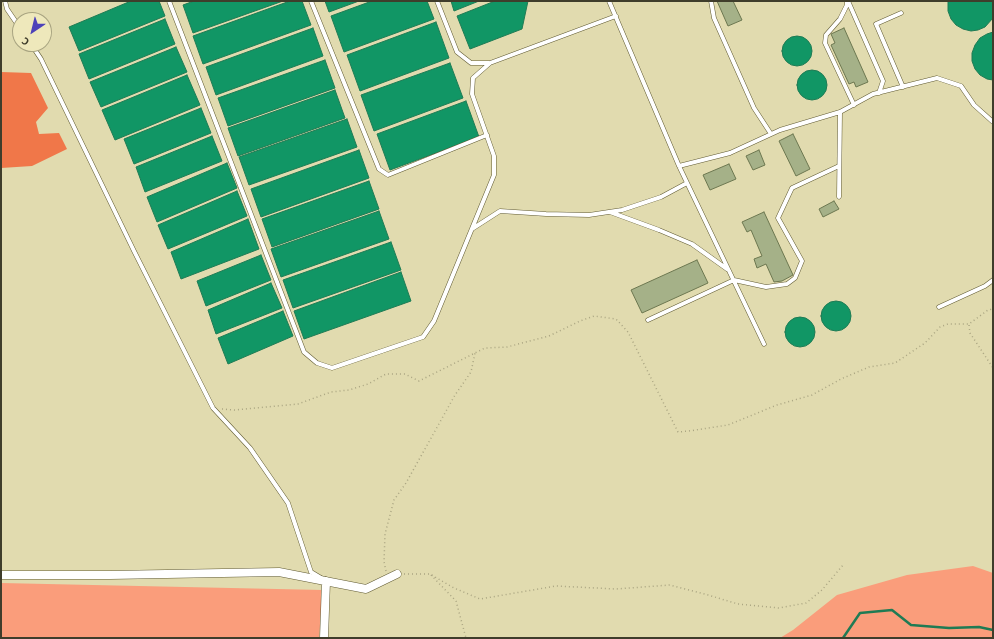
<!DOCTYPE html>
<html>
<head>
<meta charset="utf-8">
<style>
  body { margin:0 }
  #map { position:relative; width:994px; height:639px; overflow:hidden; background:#e1dbaf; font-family:"Alegreya Sans",sans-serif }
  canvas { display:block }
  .frame { position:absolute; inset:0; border:2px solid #3f3d2b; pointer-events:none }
  .north { position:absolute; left:12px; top:12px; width:40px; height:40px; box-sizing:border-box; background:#eee8bb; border:1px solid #a8a481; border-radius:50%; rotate:215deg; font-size:11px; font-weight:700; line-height:16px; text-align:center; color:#3f3d2b }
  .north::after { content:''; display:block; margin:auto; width:14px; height:18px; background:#4d42b9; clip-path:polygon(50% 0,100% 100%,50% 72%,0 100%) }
</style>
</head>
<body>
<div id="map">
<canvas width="994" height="639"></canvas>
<div class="frame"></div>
<div class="north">С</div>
</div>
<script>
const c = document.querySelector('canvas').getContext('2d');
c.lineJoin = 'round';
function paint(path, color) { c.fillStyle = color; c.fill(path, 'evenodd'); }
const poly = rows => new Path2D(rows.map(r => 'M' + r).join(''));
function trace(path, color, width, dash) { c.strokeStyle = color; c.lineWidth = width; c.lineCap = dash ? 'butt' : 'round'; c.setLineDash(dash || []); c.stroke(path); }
paint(poly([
  [973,566,993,573,993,638,780,638,793,630,837,595,907,575],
  [1,583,323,590,319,638,1,638]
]), '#fa9d7b');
paint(poly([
  [1,72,31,73,48,108,36,122,39,134,59,133,67,149,32,166,1,168]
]), '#f07749');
const water = poly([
  [131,1,159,1,165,16,79,51,69,27,131,1],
  [194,1,283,1,193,33,183,5,194,1],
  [290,1,302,1,311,25,203,64,193,36,290,1],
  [325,1,359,1,329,12,325,1],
  [372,1,427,1,434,19,344,52,331,16,372,1],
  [451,1,479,1,454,11,451,1],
  [495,1,528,1,522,29,470,49,457,16,495,1],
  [948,1,993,1,993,18,985,27,978,30,971,31,963,29,956,25,951,19,948,11,948,1],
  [165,19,175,44,89,79,79,54,165,19],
  [436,22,449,58,360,91,347,55,436,22],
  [313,28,323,56,216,95,206,67,313,28],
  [993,32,993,80,987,79,980,75,975,69,972,61,972,53,975,45,980,38,987,34,993,32],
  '782 51a15 15 0 1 1 30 0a15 15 0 1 1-30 0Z',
  [176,47,187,72,101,107,90,82,176,47],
  [325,60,335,88,228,126,218,98,325,60],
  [450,63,463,98,374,131,361,95,450,63],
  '797 85a15 15 0 1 1 30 0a15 15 0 1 1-30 0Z',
  [187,75,200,105,115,140,102,110,187,75],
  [335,90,345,118,238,156,228,128,335,90],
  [466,101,479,137,390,170,377,134,466,101],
  [201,108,211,133,134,164,124,139,201,108],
  [347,119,357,147,249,185,239,157,347,119],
  [212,136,222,161,145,192,136,167,212,136],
  [359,150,369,178,261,217,251,189,359,150],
  [227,163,237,188,157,222,147,197,227,163],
  [369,181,379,209,272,247,262,219,369,181],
  [237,191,247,216,168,249,158,225,237,191],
  [379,211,389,239,281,277,271,249,379,211],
  [248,219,259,249,181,279,171,252,248,219],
  [391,242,401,270,293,308,283,280,391,242],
  [261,255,271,280,206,306,197,281,261,255],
  [401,272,411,301,304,339,294,311,401,272],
  [271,283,282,308,216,334,208,310,271,283],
  '821 316a15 15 0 1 1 30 0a15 15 0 1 1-30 0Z',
  [283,311,293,336,228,364,218,338,283,311],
  '785 332a15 15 0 1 1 30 0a15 15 0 1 1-30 0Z'
]);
paint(water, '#119665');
trace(water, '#1f7b54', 1);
trace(poly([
  [843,638,860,613,892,610,911,625,949,628,979,627,993,630]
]), '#1f7b54', 2.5);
const building = poly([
  [717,1,733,1,742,20,728,26,717,1],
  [844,28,868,82,856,87,854,82,849,84,831,45,835,43,831,34,844,28],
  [793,134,810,169,796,176,779,141,793,134],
  [759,150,765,165,753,170,746,156,759,150],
  [729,164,736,179,710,190,703,175,729,164],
  [834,201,839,209,823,217,819,209,834,201],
  [764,212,793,275,782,281,774,282,766,264,757,268,754,259,762,256,751,230,747,232,742,222,764,212],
  [697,260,708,283,642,313,631,290,697,260]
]);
paint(building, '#a5b188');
trace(building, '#6c7750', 1);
const lane = poly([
  [5,1,7,9,20,28],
  [169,1,304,352,317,363,332,368,423,337,434,321,494,175,494,156,472,94,473,78,490,63,616,16],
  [311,1,379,169,388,175,487,135],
  [437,1,457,52,471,63,489,63],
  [609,1,679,166,764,344],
  [711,1,714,18,754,108,771,134],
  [847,1,847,5,840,19,826,35,825,43,854,105],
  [848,1,883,81,879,93],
  [901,13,876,24,903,87],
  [31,44,41,59,134,251,213,408,250,448,288,503,311,572,321,578],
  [679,166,730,153,780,130,840,112,873,94,937,78,961,86,974,105,993,122],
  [839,197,840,112],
  [610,212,659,230,692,244,727,269],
  [472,229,500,211,546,214,589,215,622,210,661,197,687,183],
  [939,307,985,286,993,280],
  [648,320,734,280,766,287,787,284,795,278,802,261,778,218,792,188,839,166]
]);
const street = poly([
  [1,575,110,575,279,572,366,589,397,574],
  [324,638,326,581]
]);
trace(lane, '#615b33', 5);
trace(street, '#615b33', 9);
trace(poly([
  [969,325,970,333,993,368],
  [222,409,234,410,298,404,331,392,349,390,368,384,386,374,405,374,419,381,485,348,507,347,549,336,580,321,594,316,616,319,628,332,678,432,689,431,728,425,777,405,812,395,841,379,869,367,895,363,925,343,940,327,948,324,969,324,988,310,993,309],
  [386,571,384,562,385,534,394,500,406,483,455,395,471,372,475,353],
  [404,574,430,574,454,588,480,599,556,586,616,589,670,585,708,595,738,604,779,608,806,603,822,590,843,565],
  [431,575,456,601,466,638]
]), '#aaa582', 1.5, [1, 3]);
trace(lane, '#fff', 4);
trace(street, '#fff', 8);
</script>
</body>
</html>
